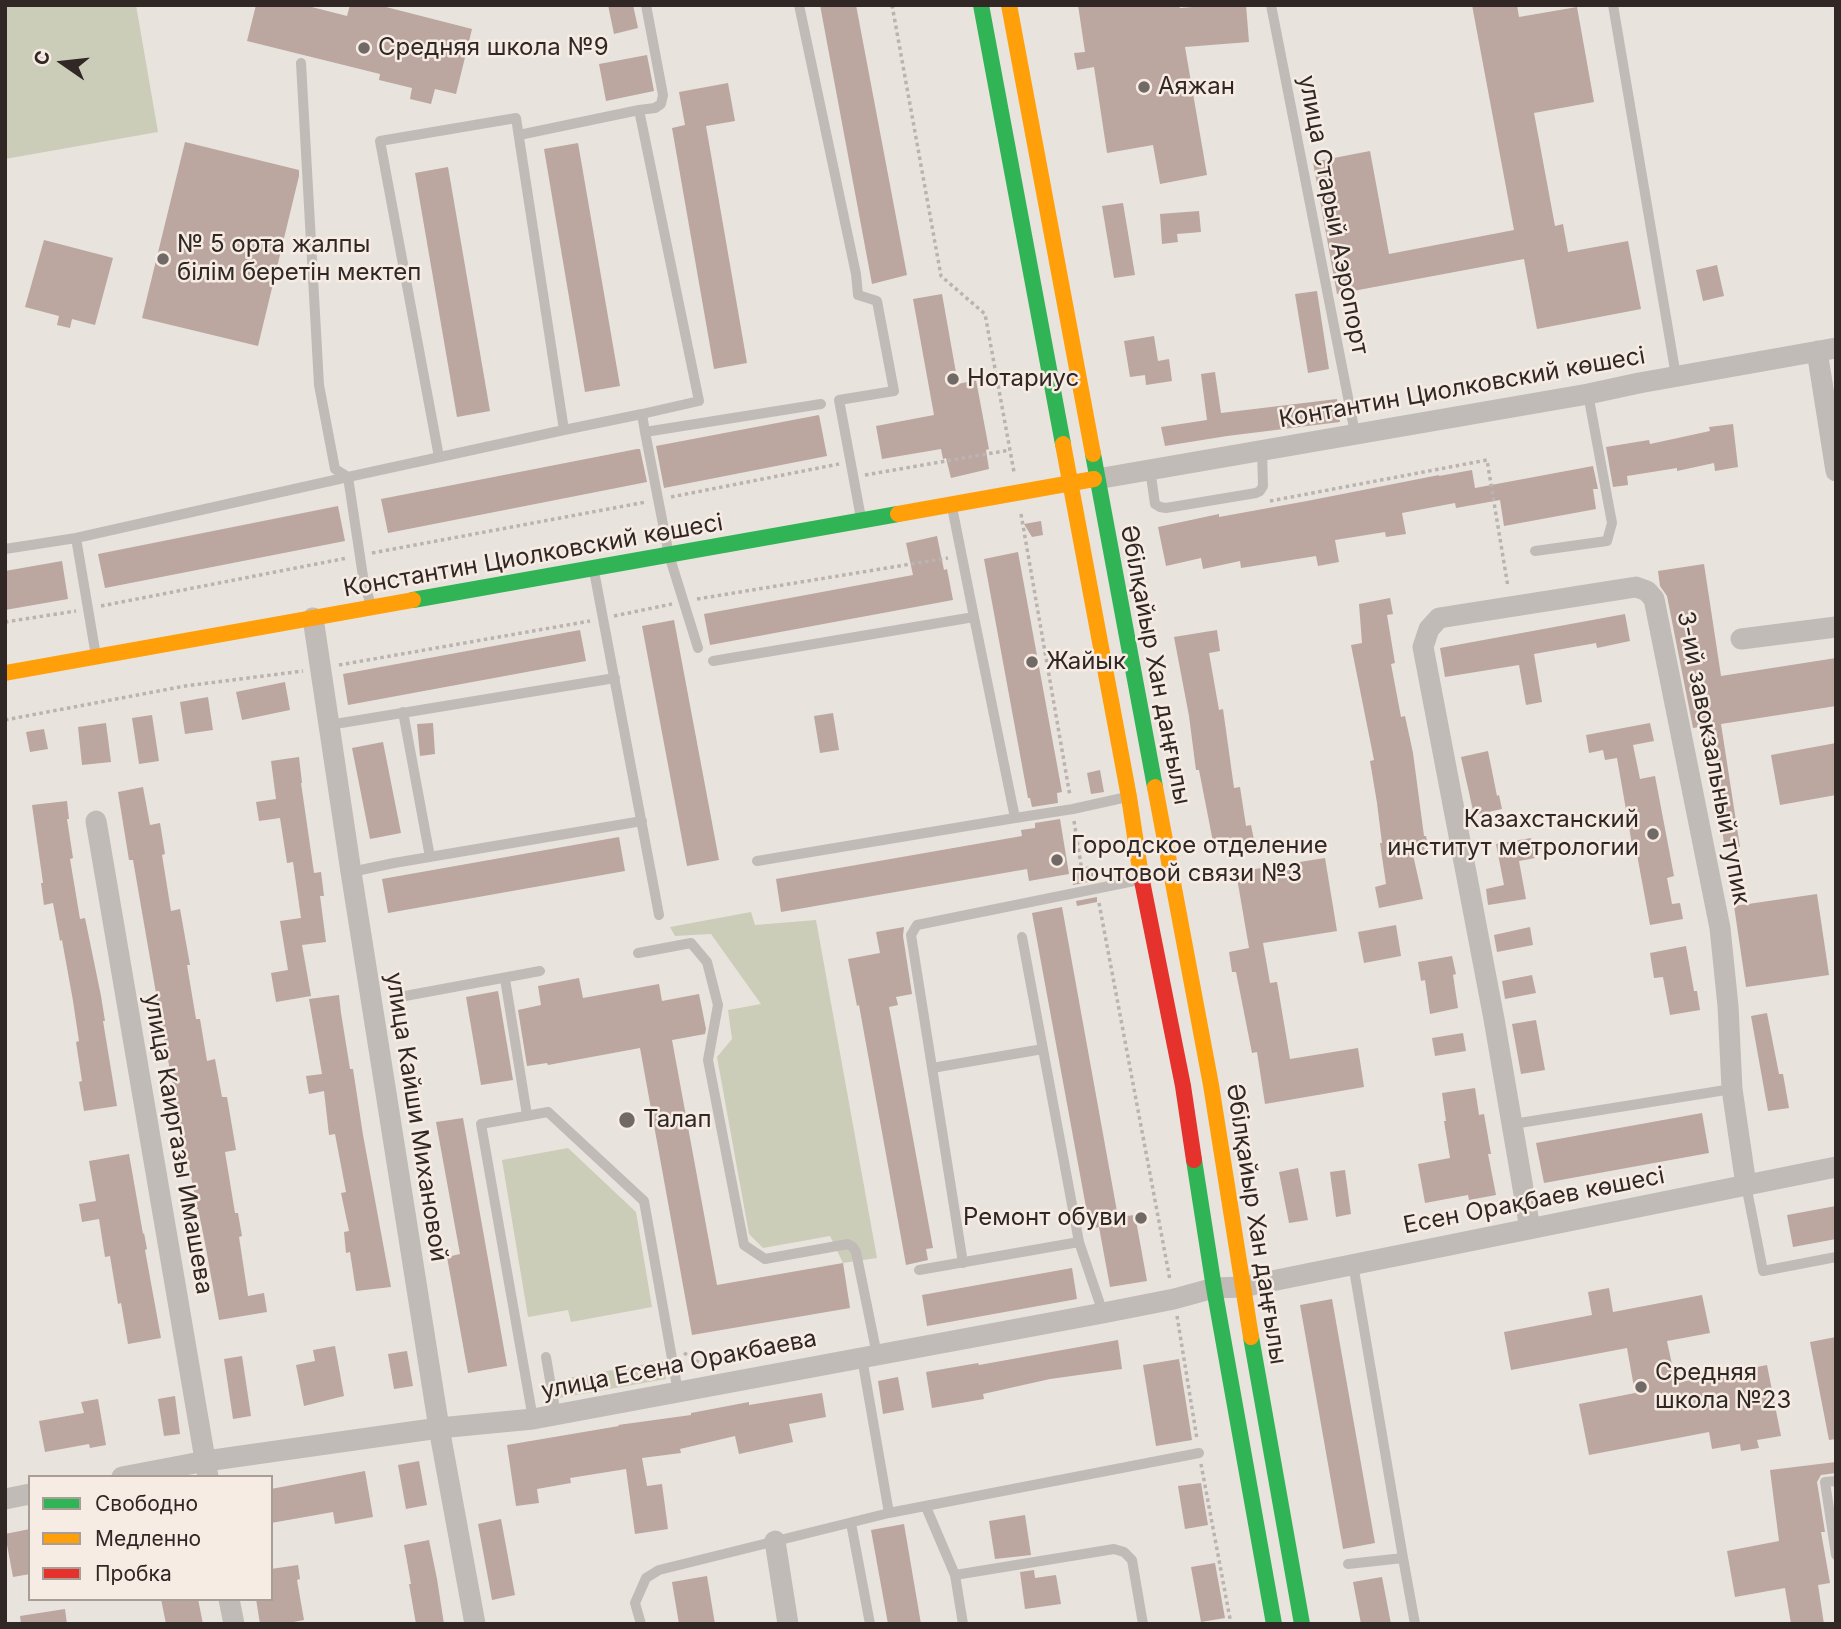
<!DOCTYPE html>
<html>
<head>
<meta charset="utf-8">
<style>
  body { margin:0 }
  #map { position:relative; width:1841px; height:1629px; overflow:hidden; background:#e9e3dd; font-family:Inter,sans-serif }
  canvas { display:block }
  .frame { position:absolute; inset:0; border:7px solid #312826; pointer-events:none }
  .legend { position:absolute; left:28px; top:1475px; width:245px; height:126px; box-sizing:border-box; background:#f6ece4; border:2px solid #a79e98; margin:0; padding:9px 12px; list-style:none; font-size:21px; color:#312826 }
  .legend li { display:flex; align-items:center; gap:14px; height:35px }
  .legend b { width:35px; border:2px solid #a79e98 }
  .north { position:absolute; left:28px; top:28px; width:70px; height:70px; -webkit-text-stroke:5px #f6ece4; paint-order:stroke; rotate:284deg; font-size:19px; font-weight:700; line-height:28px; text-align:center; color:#312826 }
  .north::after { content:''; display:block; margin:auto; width:24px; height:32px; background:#312826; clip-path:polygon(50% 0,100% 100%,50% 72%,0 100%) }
</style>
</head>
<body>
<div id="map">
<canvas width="1841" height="1629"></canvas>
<div class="frame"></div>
<ul class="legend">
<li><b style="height:9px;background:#30b455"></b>Свободно</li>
<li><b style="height:9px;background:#ff9f0a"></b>Медленно</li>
<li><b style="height:9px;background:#e5322d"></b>Пробка</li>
</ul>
<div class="north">С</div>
</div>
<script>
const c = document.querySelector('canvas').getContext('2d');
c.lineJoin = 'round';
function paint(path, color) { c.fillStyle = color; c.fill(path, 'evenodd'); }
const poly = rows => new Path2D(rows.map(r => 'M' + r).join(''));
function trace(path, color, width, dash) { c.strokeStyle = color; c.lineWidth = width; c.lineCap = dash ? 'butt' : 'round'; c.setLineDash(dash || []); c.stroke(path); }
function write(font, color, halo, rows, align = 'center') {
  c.font = font + ' Inter,sans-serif'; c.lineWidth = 5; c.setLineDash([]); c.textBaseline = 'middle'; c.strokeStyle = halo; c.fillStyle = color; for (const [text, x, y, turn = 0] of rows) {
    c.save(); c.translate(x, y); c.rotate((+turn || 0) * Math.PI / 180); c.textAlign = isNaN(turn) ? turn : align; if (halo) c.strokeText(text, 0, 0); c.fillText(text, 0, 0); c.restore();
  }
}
paint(poly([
  [5,5,136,5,158,132,5,159],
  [751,912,755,925,816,920,877,1258,843,1263,830,1236,763,1248,749,1234,717,1057,732,1039,728,1010,761,1004,711,934,675,936,670,927],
  [568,1148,636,1212,652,1307,571,1322,568,1310,528,1317,502,1160],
  [663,1361,666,1379,559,1398,557,1380]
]), '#cbcdb8');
paint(poly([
  [256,5,304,5,347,16,350,5,387,5,386,7,472,29,456,94,435,89,431,104,410,99,412,88,379,80,380,74,247,41],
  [608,5,633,5,638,28,614,34],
  [820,5,856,5,907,275,872,284],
  [1078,5,1179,5,1180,8,1217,5,1246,5,1249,42,1185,47,1207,175,1160,184,1153,145,1107,153,1094,67,1077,70,1074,53,1085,52],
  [1472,5,1517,5,1519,17,1577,7,1594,102,1534,113,1555,226,1563,224,1568,252,1628,241,1641,309,1537,329,1524,259,1337,294,1313,162,1370,151,1389,254,1514,230],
  [647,55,654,91,606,101,599,64],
  [728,83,735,121,706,126,747,363,714,369,672,128,685,125,679,92],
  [185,142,299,170,299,176,258,346,142,318],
  [578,143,620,386,585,392,544,149],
  [448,167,490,411,457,417,415,173],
  [1123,203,1135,275,1114,278,1102,206],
  [1199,211,1201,232,1177,234,1178,242,1162,244,1160,214],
  [44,240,113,258,95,325,72,319,70,328,57,325,59,316,25,307],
  [1717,265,1724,296,1703,301,1696,270],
  [1317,291,1329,369,1308,373,1295,294],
  [942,294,958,384,976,380,989,449,986,450,989,469,951,478,946,458,943,459,941,449,882,459,876,426,934,415,913,299],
  [1154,336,1158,361,1169,359,1172,381,1146,385,1145,375,1130,377,1124,341],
  [1215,372,1221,413,1337,399,1340,422,1227,436,1165,446,1161,427,1207,420,1201,374],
  [819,415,827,456,664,488,656,446],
  [1733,424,1738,467,1715,471,1714,463,1677,471,1677,468,1627,476,1628,485,1613,487,1606,447,1649,440,1650,444,1710,431,1709,427],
  [637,449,640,449,647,482,388,533,381,499],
  [1593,466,1598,489,1593,489,1596,509,1504,526,1500,500,1456,508,1455,503,1402,513,1406,534,1386,537,1385,532,1335,540,1339,562,1318,566,1316,556,1241,568,1240,561,1203,569,1201,558,1166,566,1158,527,1219,514,1219,517,1307,501,1439,475,1439,476,1472,470,1475,488],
  [338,506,345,541,105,588,98,554],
  [1041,521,1043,535,1032,537,1024,524],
  [937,536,944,570,947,569,953,600,710,645,704,614,913,575,906,543],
  [1018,552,1062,792,1057,793,1058,803,1032,807,1030,798,1028,798,984,559],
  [62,561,68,599,5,610,5,571],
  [1704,564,1721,676,1836,658,1836,706,1721,724,1740,847,1725,849,1706,726,1693,728,1667,596,1660,586,1658,571],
  [1390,598,1393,614,1387,615,1395,663,1391,664,1401,717,1405,716,1413,753,1424,836,1426,836,1429,852,1413,855,1423,899,1379,908,1375,887,1386,884,1380,843,1382,843,1377,803,1370,761,1374,760,1351,645,1362,643,1359,604],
  [1625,614,1630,641,1597,648,1596,643,1534,654,1542,702,1526,705,1519,665,1445,677,1440,648],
  [674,620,719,860,687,866,642,626],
  [580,630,586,661,348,705,343,674],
  [1217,630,1220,651,1209,653,1219,710,1223,709,1234,788,1240,787,1246,826,1251,825,1254,840,1214,847,1199,770,1196,770,1189,716,1174,637],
  [285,682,290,710,242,720,236,692],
  [208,697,213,730,185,734,180,702],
  [833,713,839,750,820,753,814,716],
  [152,715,159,761,139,764,132,718],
  [106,723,111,762,82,765,78,727],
  [433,723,435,754,420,756,417,724],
  [1650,723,1654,741,1633,745,1640,779,1655,776,1674,876,1667,878,1672,904,1680,903,1683,919,1650,925,1636,849,1633,850,1617,758,1605,760,1603,750,1589,753,1586,735],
  [44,729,48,749,30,752,26,732],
  [383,742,401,833,370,839,352,748],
  [1836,743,1836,795,1780,805,1771,755],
  [1488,751,1497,796,1499,795,1502,809,1474,815,1461,757],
  [299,757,302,783,301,783,314,873,321,872,324,896,320,896,326,942,302,945,311,996,276,1002,271,973,288,970,280,921,301,918,293,862,287,863,280,818,259,821,256,802,276,799,271,761],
  [1100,770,1104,792,1091,794,1087,773],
  [143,787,150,825,160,823,165,854,162,855,171,911,180,909,190,965,187,965,196,1019,200,1019,207,1061,215,1059,222,1097,227,1097,236,1150,225,1152,235,1213,238,1213,242,1236,239,1237,248,1296,264,1293,267,1312,219,1320,205,1243,198,1209,197,1209,188,1159,186,1159,174,1085,173,1085,165,1045,133,860,129,860,118,792],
  [67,801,69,819,67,819,73,858,70,859,80,919,85,918,101,996,105,1021,103,1021,117,1106,84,1111,79,1082,82,1081,76,1042,79,1041,73,1001,62,940,60,941,53,903,44,905,41,883,43,883,32,805],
  [1060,819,1069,874,1029,881,1027,869,781,912,776,879,1022,836,1021,830,1035,828,1035,823],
  [619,837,625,871,388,913,382,879],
  [1531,838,1535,858,1519,861,1526,899,1488,905,1486,889,1504,885,1496,844],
  [1325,858,1337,931,1263,943,1270,983,1277,982,1290,1059,1358,1048,1364,1087,1265,1104,1257,1052,1252,1053,1236,972,1232,972,1229,952,1249,948,1236,872],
  [1092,866,1094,881,1073,885,1070,869],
  [1817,894,1829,975,1746,987,1734,906],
  [1097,897,1097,902,1077,906,1076,901],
  [1062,907,1118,1217,1135,1215,1147,1281,1110,1287,1099,1227,1090,1229,1032,913],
  [1396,925,1401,956,1364,963,1358,932],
  [904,927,903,936,912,994,896,997,898,1005,889,1007,933,1248,926,1249,928,1260,906,1265,859,1005,857,1006,848,959,880,953,876,932],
  [1530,927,1533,945,1497,952,1494,935],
  [1686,946,1694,991,1697,991,1700,1010,1670,1015,1663,977,1654,978,1650,953],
  [1452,956,1456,974,1453,975,1458,1008,1430,1014,1425,980,1421,981,1418,962],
  [1532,975,1536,993,1505,999,1502,981],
  [579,978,583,998,659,984,662,1001,699,994,706,1029,705,1034,672,1040,717,1285,843,1263,850,1308,692,1335,640,1048,548,1065,547,1063,527,1066,518,1010,541,1005,538,986],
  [498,991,513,1080,481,1085,466,997],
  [339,995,341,1013,350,1069,353,1069,363,1135,391,1287,356,1291,350,1252,346,1253,344,1232,349,1231,341,1193,346,1192,335,1134,329,1135,324,1091,309,1094,306,1076,322,1074,309,999],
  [1767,1013,1779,1074,1783,1074,1789,1108,1768,1111,1751,1016],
  [1536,1020,1545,1070,1521,1074,1512,1024],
  [1463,1033,1466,1051,1435,1056,1432,1038],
  [1475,1088,1479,1115,1484,1114,1491,1154,1488,1154,1496,1195,1469,1200,1468,1195,1425,1203,1418,1164,1450,1158,1444,1121,1446,1121,1442,1093],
  [1702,1113,1709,1153,1544,1183,1536,1143],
  [463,1118,507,1366,468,1373,447,1257,460,1254,436,1122],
  [129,1154,143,1234,144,1233,147,1249,145,1250,161,1338,128,1344,121,1303,118,1304,110,1256,105,1257,99,1219,82,1222,79,1204,96,1201,89,1161],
  [1298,1168,1308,1220,1289,1223,1279,1172],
  [1345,1170,1351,1214,1336,1217,1330,1172],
  [1836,1206,1836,1239,1793,1247,1787,1215],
  [1072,1268,1077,1299,927,1326,922,1295],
  [1609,1288,1613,1312,1702,1295,1710,1333,1667,1341,1676,1383,1767,1365,1781,1436,1757,1440,1759,1448,1741,1451,1740,1444,1712,1449,1709,1432,1589,1455,1579,1404,1635,1393,1627,1348,1511,1370,1504,1332,1592,1315,1588,1292],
  [1332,1299,1375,1543,1343,1549,1300,1305],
  [1836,1337,1836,1439,1829,1440,1810,1342],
  [1118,1340,1122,1369,1050,1379,983,1394,984,1399,932,1408,926,1372,978,1363,979,1365],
  [335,1346,344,1396,304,1406,296,1365,315,1361,313,1350],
  [407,1351,413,1386,394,1389,388,1354],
  [242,1356,251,1416,233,1419,224,1359],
  [1179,1359,1192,1440,1156,1446,1143,1365],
  [898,1377,904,1410,883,1414,878,1381],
  [822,1393,826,1417,789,1424,793,1442,739,1454,735,1436,680,1449,681,1453,642,1458,647,1486,662,1484,668,1529,635,1534,626,1469,570,1478,571,1483,537,1489,539,1503,516,1506,507,1445,619,1426,618,1425,691,1415,691,1413,749,1402,749,1405],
  [175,1396,180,1434,164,1436,158,1399],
  [98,1399,106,1445,90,1448,89,1444,45,1452,39,1421,84,1413,81,1402],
  [419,1461,427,1505,406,1509,398,1465],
  [1836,1462,1836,1473,1821,1475,1817,1482,1825,1532,1821,1532,1830,1583,1818,1585,1824,1624,1791,1624,1785,1588,1735,1597,1727,1551,1779,1541,1770,1470],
  [365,1471,373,1517,335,1524,333,1512,271,1523,271,1489],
  [1201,1483,1208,1525,1185,1529,1178,1486],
  [1025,1515,1031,1555,995,1559,989,1521],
  [501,1519,515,1595,492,1600,478,1524],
  [904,1524,921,1624,888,1624,871,1530],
  [30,1529,30,1574,13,1577,5,1534],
  [429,1540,437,1579,444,1624,416,1624,409,1584,411,1584,404,1545],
  [1215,1563,1225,1618,1201,1622,1191,1567],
  [298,1565,300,1579,297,1580,304,1620,283,1624,260,1624,256,1599,271,1599,271,1569],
  [1034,1570,1035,1578,1056,1575,1061,1604,1025,1609,1020,1572],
  [707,1576,715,1624,679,1624,672,1582],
  [1382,1577,1391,1624,1361,1624,1353,1582],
  [161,1599,198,1599,203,1624,166,1624],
  [65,1609,67,1624,21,1624,20,1616]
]), '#bba6a0');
trace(poly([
  [892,5,941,276,985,314,1014,472],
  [865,475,1010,450],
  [671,497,839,464],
  [1270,501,1487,460,1508,587],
  [1021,514,1070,796],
  [372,553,646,502],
  [697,599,948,558],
  [101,606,347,558],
  [614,616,672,604],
  [5,622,76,611],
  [339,665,590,621],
  [5,720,185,686,303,671],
  [1074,821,1082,871,1087,878],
  [1099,903,1170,1280],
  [1177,1316,1197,1439],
  [684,1353,700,1363,745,1355],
  [1201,1464,1231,1624]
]), '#bab3af', 3.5, [3.5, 3.5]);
trace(poly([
  [799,5,856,274,858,295,877,301,894,391,839,400,861,518],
  [1271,5,1355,433],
  [1613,5,1676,376],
  [301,63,319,385,335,469,348,477],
  [639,110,655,108,661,104,663,95,646,5],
  [519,135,639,110,699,401,642,414],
  [439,457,380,141,516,118,564,430,642,414,645,432],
  [1150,469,1155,504,1160,507,1166,508,1256,493,1260,491,1263,486,1262,450],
  [952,507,974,617],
  [5,549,76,538],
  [1535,551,1607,541,1612,523,1588,394],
  [594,571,659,915],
  [371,605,364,583,348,477,564,430],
  [698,648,669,555,645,432,821,404],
  [96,656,76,538,348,477],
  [713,661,974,617,1015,818,1073,809,1127,797],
  [403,712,430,857],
  [329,725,615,678],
  [757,861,1015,818],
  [351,872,394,863,642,821],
  [1022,937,1079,1242,1103,1313],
  [638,953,691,943,707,962,718,1005,708,1060,744,1245,765,1259,848,1244,853,1247,856,1252,877,1355],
  [505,979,527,1115],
  [405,996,540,971],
  [932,1068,1043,1049],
  [1513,1124,1732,1089],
  [1746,1185,1763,1271,1836,1257],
  [963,1263,911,935,917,925,1139,880],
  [919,1270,1079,1242],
  [546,1357,556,1415],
  [862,1358,889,1513],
  [533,1419,481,1124,548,1112,644,1201,678,1392],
  [1836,1481,1825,1482,1836,1555],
  [926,1507,955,1575,963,1624],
  [851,1523,870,1624],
  [1403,1558,1415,1624],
  [1348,1564,1403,1558,1353,1264],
  [955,1575,1114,1549,1124,1552,1132,1560,1143,1624],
  [641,1624,635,1603,646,1578,659,1570,889,1513,1199,1453]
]), '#c1bbb7', 10);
trace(poly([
  [1817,351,1836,471],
  [1097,479,1588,394,1639,383,1836,348],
  [313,618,351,872,439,1428,475,1624],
  [1741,639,1836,627],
  [96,821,208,1477],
  [1530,1229,1494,1019,1423,647,1429,629,1439,618,1636,587,1647,591,1654,599,1720,928,1728,1006,1732,1089,1746,1185],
  [122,1477,206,1461,439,1428,533,1419,1103,1313,1174,1299,1214,1288,1242,1287,1836,1167],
  [5,1499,30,1494],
  [775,1541,788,1624],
  [229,1599,234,1624]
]), '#c1bbb7', 21);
trace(poly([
  [981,5,1063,444],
  [1093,454,1155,787],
  [413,600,898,514],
  [1194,1160,1214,1288,1274,1624],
  [1251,1337,1302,1624]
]), '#30b455', 16);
trace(poly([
  [1009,5,1093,454],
  [1063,444,1129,797,1141,876],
  [898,514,1094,479],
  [5,673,413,600],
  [1155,787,1211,1085,1251,1337]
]), '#ff9f0a', 16);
trace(poly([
  [1141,876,1183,1086,1194,1160]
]), '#e5322d', 16);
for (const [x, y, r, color] of [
  [364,48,7,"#716966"],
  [1144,87,7,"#716966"],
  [163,259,7,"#716966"],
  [953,379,7,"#716966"],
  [1032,662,7,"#716966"],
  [1653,834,7,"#716966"],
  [1057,860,7,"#716966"],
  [627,1120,9,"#716966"],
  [1141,1218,7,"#716966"],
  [1641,1387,7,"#716966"]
]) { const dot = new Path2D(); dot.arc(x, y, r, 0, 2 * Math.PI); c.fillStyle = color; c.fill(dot); trace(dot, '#f6ece4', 2.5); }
write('24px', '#312826', '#f6ece4', [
  ["Средняя школа №9",378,48],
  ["Аяжан",1158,87],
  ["№ 5 орта жалпы",177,245],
  ["білім беретін мектеп",177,273],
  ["Нотариус",967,379],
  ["Жайык",1046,662],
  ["Казахстанский",1639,820,"right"],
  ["институт метрологии",1639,848,"right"],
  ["Городское отделение",1071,846],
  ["почтовой связи №3",1071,874],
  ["Талап",643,1120],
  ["Ремонт обуви",1127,1218,"right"],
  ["Средняя",1655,1373],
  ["школа №23",1655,1401]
], 'left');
write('24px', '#312826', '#f6ece4', [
  ["улица Старый Аэропорт",1333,215,79],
  ["Контантин Циолковский көшесі",1462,388,-10],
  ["Константин Циолковский көшесі",533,556,-10],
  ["Әбілқайыр Хан даңғылы",1155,665,79],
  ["3-ий завокзальный тупик",1713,758,79],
  ["улица Кайши Михановой",416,1117,81],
  ["улица Каиргазы Имашева",178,1144,80],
  ["Есен Орақбаев көшесі",1534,1201,-11],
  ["Әбілқайыр Хан даңғылы",1256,1224,81],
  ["улица Есена Оракбаева",679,1365,-11]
]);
</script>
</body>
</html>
